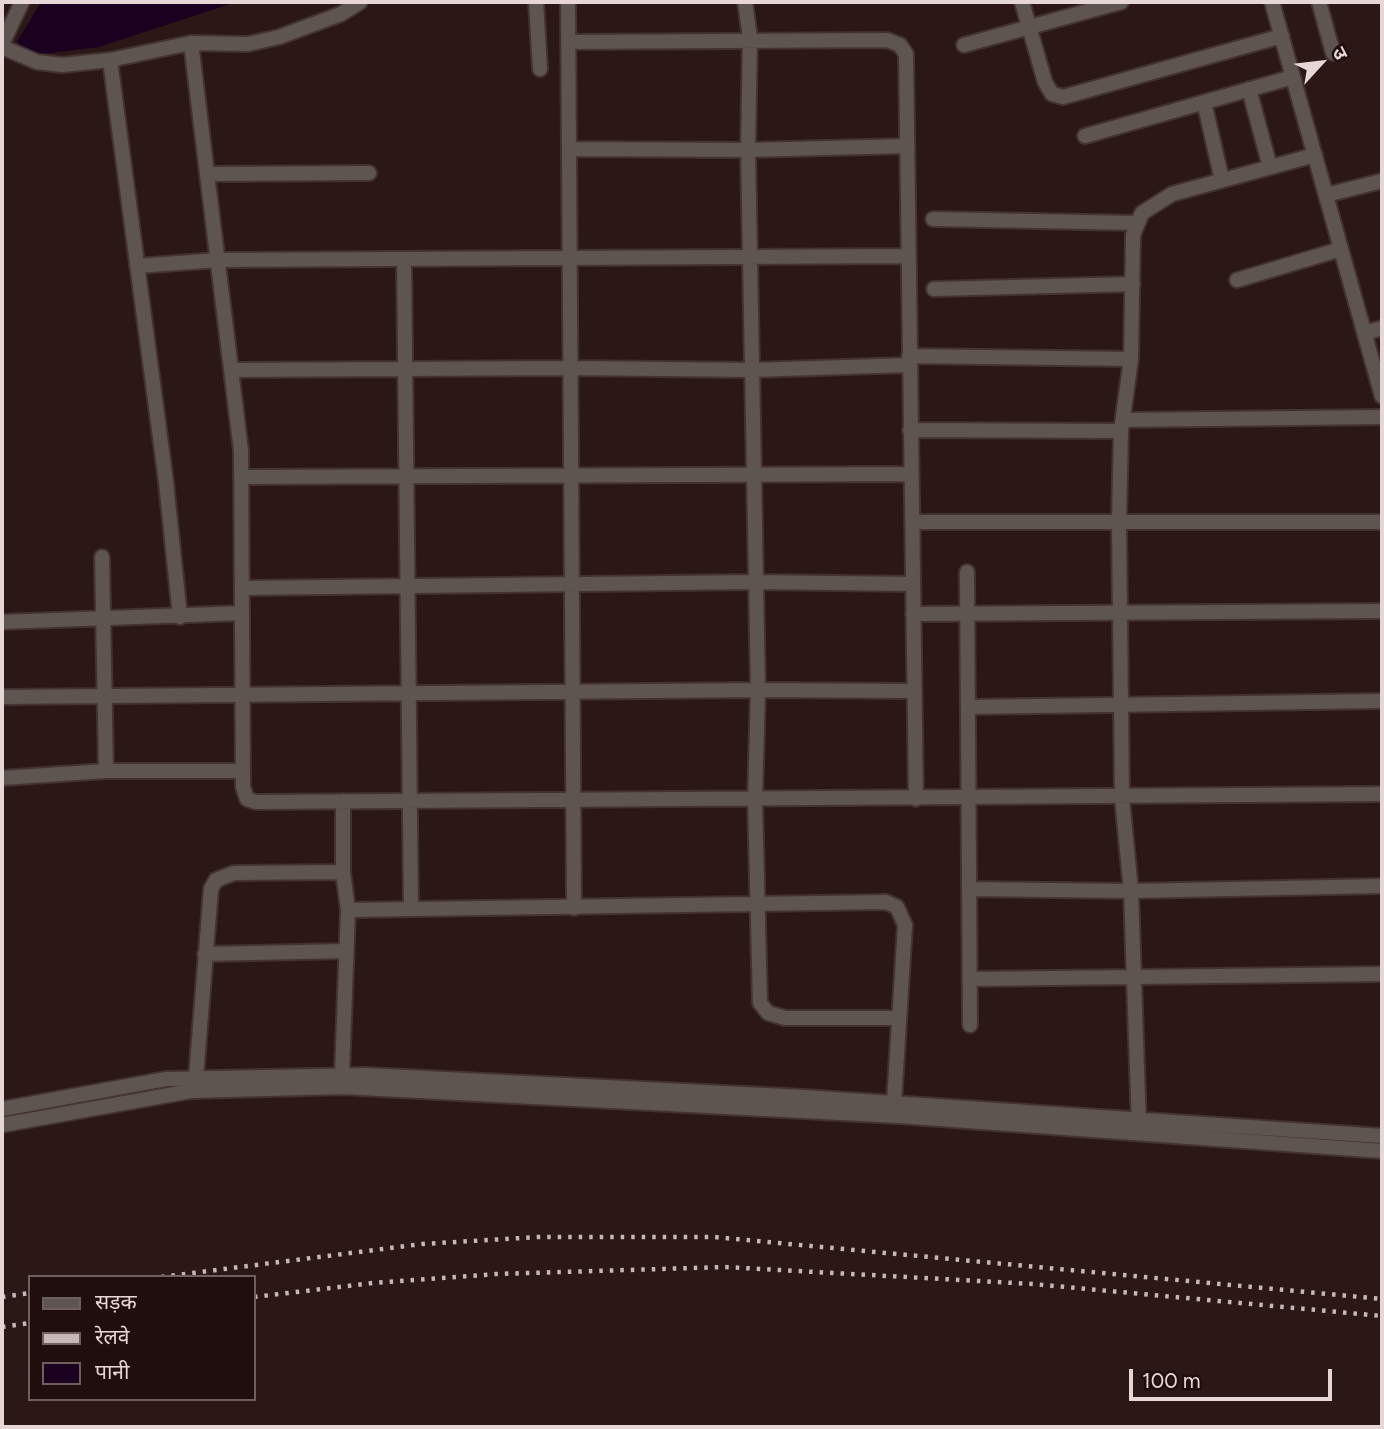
<!DOCTYPE html>
<html>
<head>
<meta charset="utf-8">
<style>
  body { margin:0 }
  #map { position:relative; width:1384px; height:1429px; overflow:hidden; background:#2a1716; font-family:Figtree,"Noto Sans Devanagari",sans-serif }
  canvas { display:block }
  .frame { position:absolute; inset:0; border:4px solid #e6d7d6; pointer-events:none }
  .legend { position:absolute; left:28px; top:1275px; width:228px; height:126px; box-sizing:border-box; background:#200d0e; border:2px solid #6f5e5e; margin:0; padding:9px 12px; list-style:none; font-size:21px; color:#e6d7d6 }
  .legend li { display:flex; align-items:center; gap:14px; height:35px }
  .legend b { width:35px; border:2px solid #6f5e5e }
  .north { position:absolute; left:1286px; top:28px; width:70px; height:70px; -webkit-text-stroke:5px #200d0e; paint-order:stroke; rotate:63deg; font-size:19px; font-weight:700; line-height:28px; text-align:center; color:#e6d7d6 }
  .north::after { content:''; display:block; margin:auto; width:24px; height:32px; background:#e6d7d6; clip-path:polygon(50% 0,100% 100%,50% 72%,0 100%) }
  .scale { position:absolute; left:1129px; top:1369px; width:203px; height:32px; box-sizing:border-box; border:4px solid #e6d7d6; border-top:0; padding-left:9px; font-size:21px; line-height:24px; white-space:nowrap; color:#e6d7d6; -webkit-text-stroke:5px #200d0e; paint-order:stroke }
</style>
</head>
<body>
<div id="map">
<canvas width="1384" height="1429"></canvas>
<div class="frame"></div>
<ul class="legend">
<li><b style="height:9px;background:#5e5550"></b>सड़क</li>
<li><b style="height:9px;background:#c7b7b6"></b>रेलवे</li>
<li><b style="height:19px;background:#19011f"></b>पानी</li>
</ul>
<div class="north">उ</div>
<div class="scale">100 m</div>
</div>
<script>
const c = document.querySelector('canvas').getContext('2d');
c.lineJoin = 'round';
function paint(path, color) { c.fillStyle = color; c.fill(path, 'evenodd'); }
const poly = rows => new Path2D(rows.map(r => 'M' + r).join(''));
function trace(path, color, width, dash) { c.strokeStyle = color; c.lineWidth = width; c.lineCap = dash ? 'butt' : 'round'; c.setLineDash(dash || []); c.stroke(path); }
paint(poly([
  [41,2,236,2,99,47,35,55,17,42]
]), '#19011f');
const minor = poly([
  [536,2,540,69],
  [568,2,574,908],
  [745,2,750,38,748,150,758,690,755,800,760,1003,768,1013,785,1018,898,1018],
  [1022,2,1045,82,1052,94,1063,97,1282,36],
  [1272,2,1382,396],
  [1319,2,1333,53],
  [568,42,887,40,900,45,906,54,916,799],
  [191,43,248,44,279,37,341,14,360,2],
  [2,44,22,2],
  [964,45,1121,2],
  [2,47,37,62,62,65,110,60,191,43,241,451,243,787,247,799,256,802,1382,794],
  [110,60,166,482,180,617],
  [1249,89,1270,167],
  [1204,102,1222,180],
  [1085,136,1293,77],
  [569,149,748,150,906,146],
  [208,174,369,173],
  [1326,195,1382,181],
  [933,219,1135,223],
  [404,259,411,909],
  [137,266,219,260,908,256],
  [1237,280,1341,249],
  [934,289,1133,284],
  [1365,333,1382,328],
  [909,356,1131,359],
  [232,370,571,368,752,370,909,365],
  [1123,420,1382,417],
  [910,430,1121,431],
  [241,477,911,474],
  [912,522,1382,522],
  [102,557,106,771],
  [967,572,970,1025],
  [242,588,755,582,913,584],
  [913,614,1382,611],
  [2,622,242,613],
  [2,697,758,690,914,691],
  [968,707,1382,701],
  [2,778,106,771,243,771],
  [969,889,1131,891,1382,886],
  [348,910,886,902,897,907,905,925,894,1103],
  [205,954,346,951],
  [970,979,1382,974],
  [342,1074,348,910,343,872,343,801],
  [196,1077,211,889,216,880,234,873,343,872],
  [2,1109,166,1079,366,1075,804,1097,1382,1136],
  [2,1125,191,1091,343,1087,898,1116,1382,1151],
  [1139,1127,1131,891,1122,798,1119,522,1121,431,1131,359,1133,235,1142,213,1172,194,1315,155]
]);
trace(minor, '#443231', 18);
trace(minor, '#5e5550', 14);
trace(poly([
  [161,1277,422,1244,538,1237,714,1237,1382,1299],
  [2,1297,30,1293],
  [254,1297,373,1283,496,1274,725,1267,1033,1284,1382,1316],
  [2,1327,30,1323]
]), '#c7b7b6', 4.5, [3.5, 7]);
</script>
</body>
</html>
